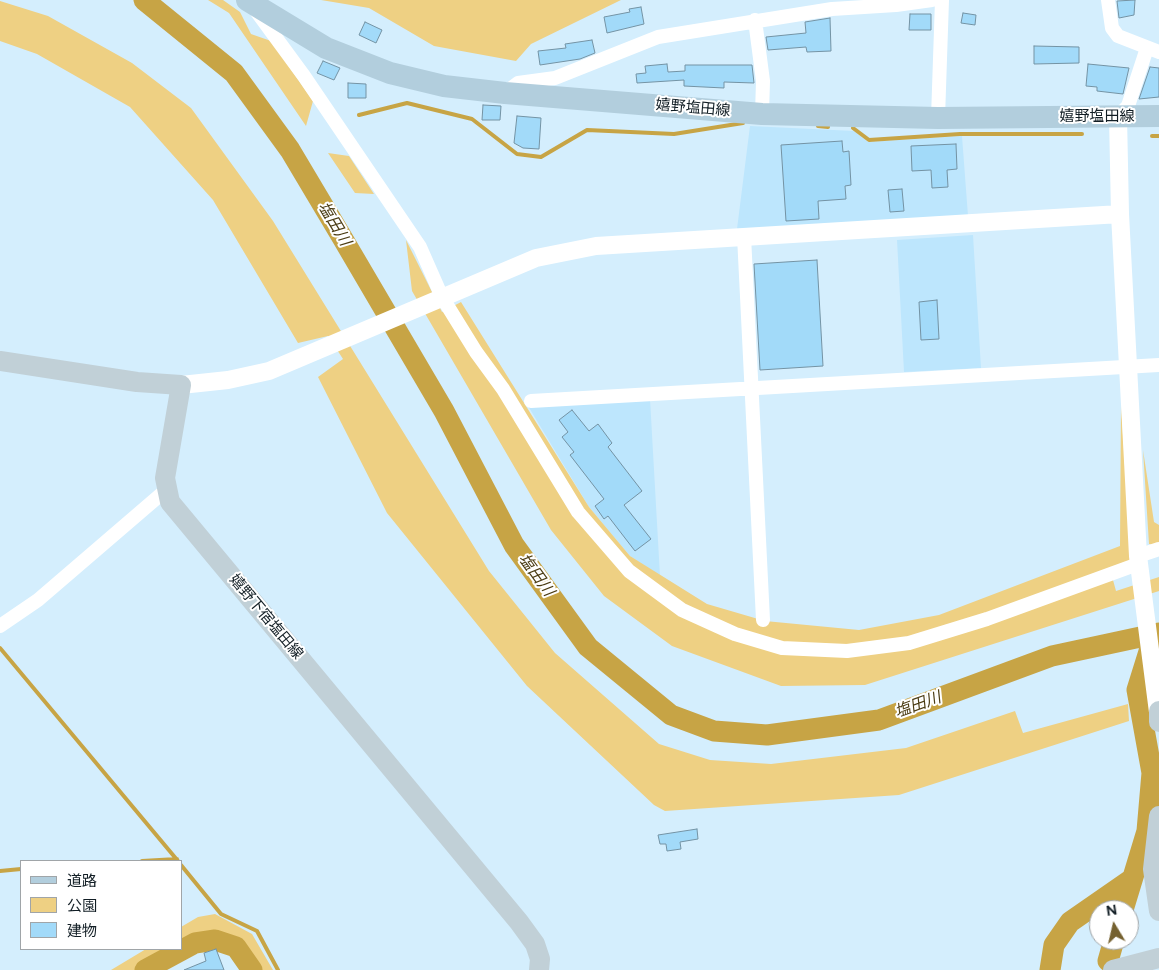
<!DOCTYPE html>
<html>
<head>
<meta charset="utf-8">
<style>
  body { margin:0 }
  #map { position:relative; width:1159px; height:970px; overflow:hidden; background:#d4eefd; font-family:Figtree,"Noto Sans JP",sans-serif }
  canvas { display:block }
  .legend { position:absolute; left:20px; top:860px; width:162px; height:90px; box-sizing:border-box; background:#fff; border:1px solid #a0a5a8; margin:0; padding:6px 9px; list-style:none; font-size:15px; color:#121e25 }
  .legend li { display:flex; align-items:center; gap:10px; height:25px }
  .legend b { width:25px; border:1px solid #a0a5a8 }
  .north { position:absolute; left:1089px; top:900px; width:50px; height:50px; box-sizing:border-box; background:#fff; border:1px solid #a0a5a8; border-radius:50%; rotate:351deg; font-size:14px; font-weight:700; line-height:20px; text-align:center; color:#121e25 }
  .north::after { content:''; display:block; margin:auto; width:18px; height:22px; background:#756130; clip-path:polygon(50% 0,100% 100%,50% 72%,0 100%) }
</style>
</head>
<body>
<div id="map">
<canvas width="1159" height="970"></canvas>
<ul class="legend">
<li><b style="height:6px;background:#b2cedd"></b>道路</li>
<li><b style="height:14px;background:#eed083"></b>公園</li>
<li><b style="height:14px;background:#a2daf9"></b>建物</li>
</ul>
<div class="north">N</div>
</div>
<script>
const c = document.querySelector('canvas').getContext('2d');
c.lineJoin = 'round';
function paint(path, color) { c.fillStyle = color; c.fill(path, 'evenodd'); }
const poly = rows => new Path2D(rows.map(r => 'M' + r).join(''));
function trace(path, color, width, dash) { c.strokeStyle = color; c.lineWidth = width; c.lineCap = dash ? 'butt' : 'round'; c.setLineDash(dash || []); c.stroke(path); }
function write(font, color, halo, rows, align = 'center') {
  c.font = font + ' Figtree,"Noto Sans JP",sans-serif'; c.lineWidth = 4; c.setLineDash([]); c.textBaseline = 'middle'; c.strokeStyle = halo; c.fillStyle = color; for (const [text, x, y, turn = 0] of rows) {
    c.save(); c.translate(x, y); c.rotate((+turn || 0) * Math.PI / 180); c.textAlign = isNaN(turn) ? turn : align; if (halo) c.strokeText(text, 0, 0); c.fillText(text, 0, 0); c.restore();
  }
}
paint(poly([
  [750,126,854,131,868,142,962,136,968,216,737,229],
  [973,235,981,368,904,372,897,240],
  [650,399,660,576,630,556,589,507,528,406]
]), '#bde6fd');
paint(poly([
  [208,0,223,0,240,12,251,34,271,41,313,101,306,126,229,13],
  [321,0,621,0,531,44,516,61,434,46,369,8],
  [0,1,48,16,132,63,191,108,273,221,489,571,555,653,659,744,710,760,771,764,906,748,1015,711,1023,733,1128,704,1129,721,899,795,665,811,654,805,527,686,387,513,318,377,343,359,328,336,298,343,213,200,130,107,37,54,0,41],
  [328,153,349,156,374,194,355,193],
  [406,240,442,312,461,302,589,507,630,556,707,604,765,621,859,630,939,615,1120,546,1121,404,1131,561,1110,569,1116,591,1159,577,1159,591,865,685,781,686,672,646,604,596,551,530,412,291],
  [1143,450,1154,522,1159,525,1159,546,1149,544],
  [215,914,252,934,273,970,261,970,242,942,214,934,193,939,181,945,181,927,198,917],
  [146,949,175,949,135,970,111,970]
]), '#eed083');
trace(poly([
  [359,115,407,103,472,119,517,154,541,157,587,130,674,134,743,123],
  [818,126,828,127],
  [853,128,869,140,960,134,1082,134],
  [1152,136,1159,136],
  [0,648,178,861],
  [142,861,177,859],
  [181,865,221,914,257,931,278,970],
  [0,871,21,869]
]), '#c7a445', 4);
trace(poly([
  [144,0,234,73,290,150,343,239,444,411,514,545,588,647,671,715,714,731,767,735,879,720,1052,656,1159,633],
  [1123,910,1147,831,1152,773,1137,690,1152,642],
  [1108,961,1114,940],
  [145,970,195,943,215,940,236,947,252,970],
  [1050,970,1054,945,1070,922,1132,879]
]), '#c7a445', 21);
const building = poly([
  [1135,0,1134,15,1119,18,1117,1,1135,0],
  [641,7,644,24,607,33,604,17,630,12,629,9,641,7],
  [963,13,976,15,975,25,961,23,963,13],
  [910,14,931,14,931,30,909,30,910,14],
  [830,18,831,51,807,52,806,47,768,50,766,37,806,33,805,22,830,18],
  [365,22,382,30,376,43,359,35,365,22],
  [592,40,595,53,580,59,540,65,538,51,566,48,565,44,592,40],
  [1034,46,1079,47,1079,63,1034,64,1034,46],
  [323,61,340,68,334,80,317,73,323,61],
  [667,64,668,72,685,71,685,65,752,65,754,83,724,82,724,88,684,86,684,80,637,83,636,74,646,73,645,66,667,64],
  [1088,64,1129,68,1123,94,1097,91,1097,87,1086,86,1088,64],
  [1150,67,1159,68,1159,97,1139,99,1150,67],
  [348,83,366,84,366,98,348,98,348,83],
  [483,105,501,106,500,120,482,120,483,105],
  [517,116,541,118,539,149,523,148,514,143,517,116],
  [842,141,843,152,849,151,851,185,845,186,846,199,818,201,819,219,786,221,781,145,842,141],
  [956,144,957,169,947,170,948,187,932,188,931,170,912,171,911,146,956,144],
  [902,189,904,211,890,212,888,190,902,189],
  [817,260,823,366,760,370,754,264,817,260],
  [937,300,939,339,921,340,919,302,937,300],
  [572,410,589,431,598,424,612,443,608,447,642,491,624,505,651,539,635,551,608,516,604,519,595,506,604,499,570,455,574,452,562,437,568,432,559,420,572,410],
  [697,829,698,839,680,842,681,849,667,851,666,844,660,844,658,835,697,829],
  [216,949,224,970,184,970,206,961,204,953,216,949]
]);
paint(building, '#a2daf9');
trace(building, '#7493a4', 1);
trace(poly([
  [1108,0,1112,28,1118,36,1159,52],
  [257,12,304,76,420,247,442,297,476,352,503,389,578,512,629,571,682,610,735,634,782,648,847,651,909,643,987,619,1138,564],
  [755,20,763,81,762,114],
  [505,93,518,83,555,78,658,37,832,9,896,5,932,0],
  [1118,116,1128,106,1147,48],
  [938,118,942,0],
  [744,236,763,620],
  [531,401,1159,365],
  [1138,556,1159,549],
  [0,626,38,600,166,490]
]), '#fff', 14);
trace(poly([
  [1118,116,1120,214,1138,556,1158,712],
  [181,385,228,380,269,371,536,258,596,246,1120,214]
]), '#fff', 18);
trace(poly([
  [0,361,137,382,181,385,165,478,170,502,519,922,535,944,540,959,539,970],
  [1159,711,1159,722],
  [1159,816,1153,869,1159,911],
  [1113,970,1159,958]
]), '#c1d0d7', 20);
trace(poly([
  [247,0,326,48,390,73,444,86,505,93,762,114,938,118,1159,116]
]), '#b2cedd', 22);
write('15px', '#121e25', '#fff', [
  ["嬉野塩田線",693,108,5],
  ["嬉野塩田線",1097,117],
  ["嬉野下宿塩田線",266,617,50]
]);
write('italic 16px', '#4b3c14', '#fff', [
  ["塩田川",334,224,59],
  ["塩田川",536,575,54],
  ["塩田川",918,705,-20]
]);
</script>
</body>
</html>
